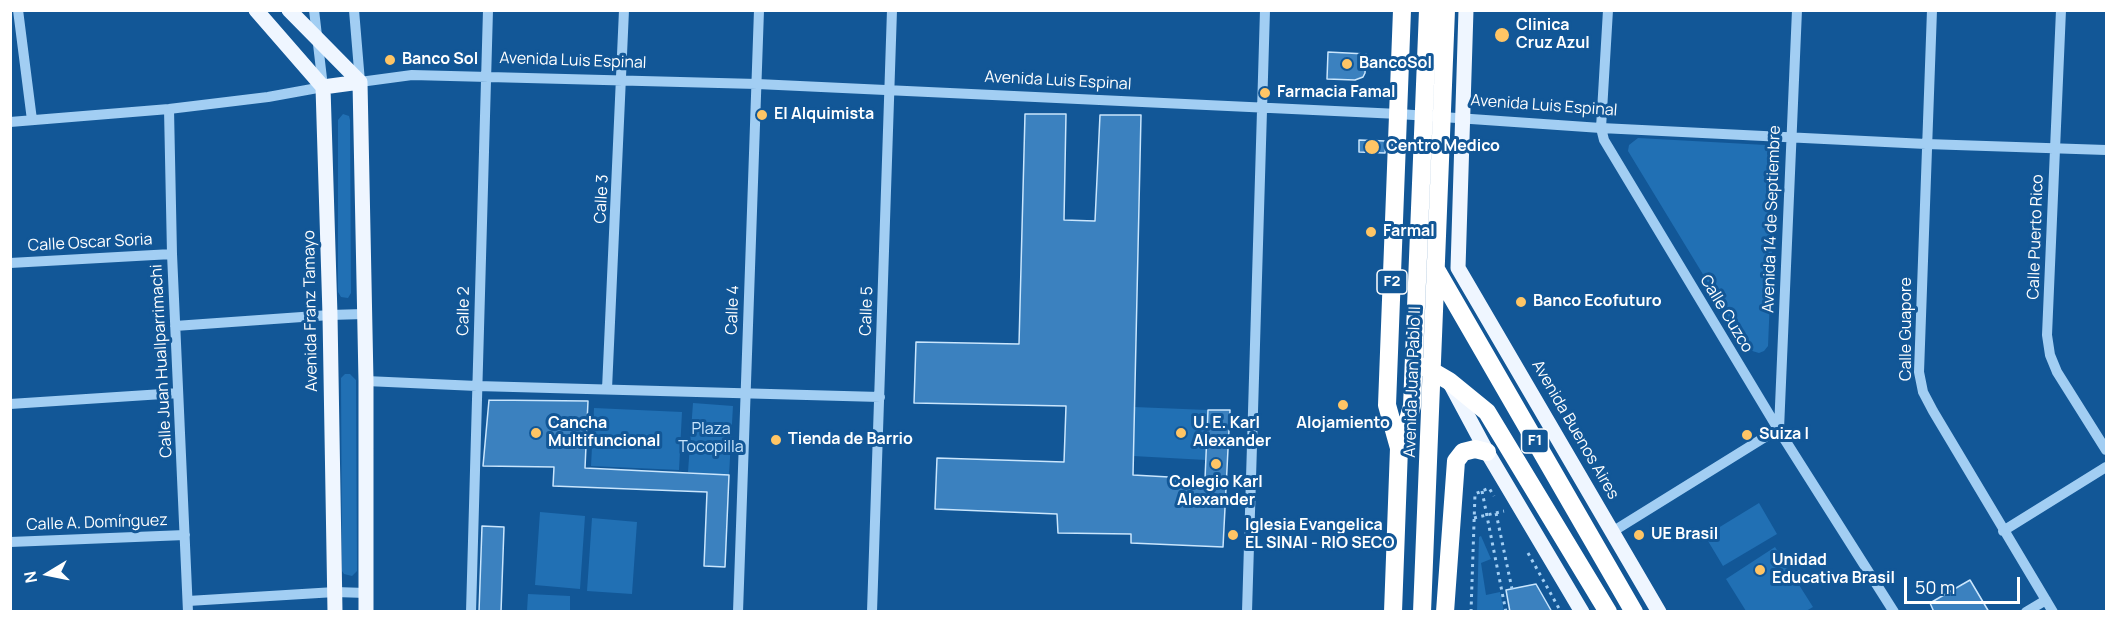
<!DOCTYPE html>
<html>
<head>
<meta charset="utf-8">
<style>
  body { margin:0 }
  #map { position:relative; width:2117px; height:622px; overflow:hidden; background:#125797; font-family:Manrope,sans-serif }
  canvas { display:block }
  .frame { position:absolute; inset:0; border:12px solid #fff; pointer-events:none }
  .north { position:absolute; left:18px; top:544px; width:60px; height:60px; -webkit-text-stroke:4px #125797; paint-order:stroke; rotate:260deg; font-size:16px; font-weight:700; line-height:24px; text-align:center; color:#fff }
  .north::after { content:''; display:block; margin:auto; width:21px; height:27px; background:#fff; clip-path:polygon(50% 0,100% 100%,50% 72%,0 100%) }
  .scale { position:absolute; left:1904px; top:577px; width:116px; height:27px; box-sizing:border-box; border:3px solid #fff; border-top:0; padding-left:8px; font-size:18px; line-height:21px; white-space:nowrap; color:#fff; -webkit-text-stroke:4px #125797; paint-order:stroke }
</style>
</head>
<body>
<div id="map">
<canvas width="2117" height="622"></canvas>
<div class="frame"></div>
<div class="north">N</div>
<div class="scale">50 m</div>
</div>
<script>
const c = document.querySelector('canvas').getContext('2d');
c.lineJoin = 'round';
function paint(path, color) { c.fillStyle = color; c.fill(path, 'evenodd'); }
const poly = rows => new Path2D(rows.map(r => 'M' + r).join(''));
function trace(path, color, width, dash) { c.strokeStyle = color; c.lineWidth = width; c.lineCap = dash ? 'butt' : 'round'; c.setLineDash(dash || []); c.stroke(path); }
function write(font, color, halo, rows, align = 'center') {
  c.font = font + ' Manrope,sans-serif'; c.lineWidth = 6; c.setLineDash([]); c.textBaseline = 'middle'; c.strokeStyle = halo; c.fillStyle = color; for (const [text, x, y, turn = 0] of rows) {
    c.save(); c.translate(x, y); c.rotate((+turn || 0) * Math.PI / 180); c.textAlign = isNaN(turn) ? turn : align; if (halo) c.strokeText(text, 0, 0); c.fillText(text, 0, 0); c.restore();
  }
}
paint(poly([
  [343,114,349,116,350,120,351,293,348,298,341,297,338,292,338,120],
  [1638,138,1766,145,1773,149,1776,155,1768,346,1764,351,1759,353,1749,350,1628,151,1629,145],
  [345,374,350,374,356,380,357,571,352,576,344,574,342,571,341,378],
  [693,403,733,406,729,475,688,472],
  [1134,407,1208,410,1206,460,1133,456],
  [594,408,682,412,679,470,591,466],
  [1759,503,1777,534,1723,566,1705,536],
  [540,512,585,516,580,589,535,585],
  [592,518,637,522,632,594,587,591],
  [1481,536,1491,559,1481,563,1486,595,1500,592,1504,611,1477,611,1479,537],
  [1775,547,1813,607,1806,611,1746,611,1726,579],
  [528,594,570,596,570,611,527,611]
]), '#2170b4');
const building = poly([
  [1328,52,1366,54,1365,73,1363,77,1355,80,1327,79,1328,52],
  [1025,114,1066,114,1064,220,1095,221,1100,115,1141,115,1133,475,1205,479,1208,410,1230,410,1223,547,1131,543,1131,534,1058,533,1057,514,935,509,937,458,1064,462,1066,406,914,403,916,342,1019,344,1025,114],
  [1359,140,1386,141,1385,153,1359,152,1359,140],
  [489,400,588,401,585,468,729,475,725,567,704,566,707,492,553,486,554,467,483,466,489,400],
  [482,526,504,527,501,612,479,612,482,526],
  [1970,580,1989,612,1934,612,1930,603,1970,580],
  [1536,584,1552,612,1510,612,1506,590,1536,584]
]);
paint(building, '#3b81bf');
trace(building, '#cae6fd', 1.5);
trace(poly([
  [1482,491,1506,612],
  [1496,513,1512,589],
  [1474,518,1504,511],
  [1528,553,1561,612],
  [1471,612,1475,494,1489,488,1494,496]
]), '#a2cef3', 3, [3, 4.5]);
trace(poly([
  [18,10,32,120],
  [354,10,360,82,412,75,757,84,1399,114,1601,128,1926,144,2106,150],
  [1608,10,1601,128,1604,140,1778,429,1894,612],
  [1932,10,1919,372,1923,392,1933,411,2053,612],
  [2061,10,2047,335,2050,355,2057,372,2106,450],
  [169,109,172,254,188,612],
  [10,122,169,109,268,97,323,87,314,10],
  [10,263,172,254],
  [175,326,330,315,364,314],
  [366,381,477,386,880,397],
  [607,389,624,10],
  [10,404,178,393],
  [1779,429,1797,10],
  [2003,531,2106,467],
  [1612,532,1778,429],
  [10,542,185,535],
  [188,601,335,592,366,593],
  [471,612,488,10],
  [738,612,759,10],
  [872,612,892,10],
  [1247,612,1265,10],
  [2026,612,2046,600]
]), '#a2cef3', 10);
trace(poly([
  [256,10,323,87],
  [289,10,360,82],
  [1466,10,1458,268,1659,612],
  [360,82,366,381,366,612],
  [323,87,330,315,335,612],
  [323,87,360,82],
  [1450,383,1487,452,1582,612]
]), '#eff6ff', 15);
trace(poly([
  [1437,271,1634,612],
  [1425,367,1449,381,1487,412,1608,612],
  [1400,448,1412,406,1428,10],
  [1393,612,1399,448,1387,405,1402,10],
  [1422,612,1446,10],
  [1445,612,1456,461,1463,452,1475,449,1487,452]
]), '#fff', 18);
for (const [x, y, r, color] of [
  [1502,35,8,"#ffc565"],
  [390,60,6,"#ffc565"],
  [1347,64,6,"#ffc565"],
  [1265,93,6,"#ffc565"],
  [762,115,6,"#ffc565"],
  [1372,147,8,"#ffc565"],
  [1371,232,6,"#ffc565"],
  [1521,302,6,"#ffc565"],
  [1343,405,6,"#ffc565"],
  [536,433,6,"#ffc565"],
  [1181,433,6,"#ffc565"],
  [1747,435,6,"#ffc565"],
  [776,440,6,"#ffc565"],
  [1216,464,6,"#ffc565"],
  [1233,535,6,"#ffc565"],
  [1639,535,6,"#ffc565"],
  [1760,570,6,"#ffc565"]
]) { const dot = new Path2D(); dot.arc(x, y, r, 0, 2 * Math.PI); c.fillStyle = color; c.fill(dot); trace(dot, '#125797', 2); }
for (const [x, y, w] of [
  [1392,282,30],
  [1535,441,27]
]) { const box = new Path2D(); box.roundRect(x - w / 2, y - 12, w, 24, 4.5); c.fillStyle = '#125797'; c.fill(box); trace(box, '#fff', 1.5); }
write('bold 15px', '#fff', null, [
  ["F2",1392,282],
  ["F1",1535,441]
]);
write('bold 16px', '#fff', '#125797', [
  ["Clinica",1516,26],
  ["Cruz Azul",1516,44],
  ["Banco Sol",402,60],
  ["BancoSol",1359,64],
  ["Farmacia Famal",1277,93],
  ["El Alquimista",774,115],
  ["Centro Medico",1386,147],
  ["Farmal",1383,232],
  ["Banco Ecofuturo",1533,302],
  ["Cancha",548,424],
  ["Multifuncional",548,442],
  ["U. E. Karl",1193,424],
  ["Alexander",1193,442],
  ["Alojamiento",1343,424,"center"],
  ["Suiza I",1759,435],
  ["Tienda de Barrio",788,440],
  ["Colegio Karl",1216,483,"center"],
  ["Alexander",1216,501,"center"],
  ["Iglesia Evangelica",1245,526],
  ["EL SINAI - RIO SECO",1245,544],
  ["UE Brasil",1651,535],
  ["Unidad",1772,561],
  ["Educativa Brasil",1772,579]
], 'left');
write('16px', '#fff', '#125797', [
  ["Avenida Luis Espinal",573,61,2],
  ["Avenida Luis Espinal",1058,81,3],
  ["Avenida Luis Espinal",1544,106,4],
  ["Calle 3",602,199,-87],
  ["Avenida 14 de Septiembre",1772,219,-88],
  ["Calle Puerto Rico",2036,237,-88],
  ["Calle Oscar Soria",90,243,-3],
  ["Calle 4",733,310,-88],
  ["Avenida Franz Tamayo",311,311,-91],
  ["Calle 2",464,311,-89],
  ["Calle 5",867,311,-88],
  ["Calle Cuzco",1726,314,59],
  ["Calle Guapore",1907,329,-90],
  ["Calle Juan Huallparrimachi",162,361,-93],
  ["Avenida Juan Pablo II",1413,382,-88],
  ["Avenida Buenos Aires",1575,430,60],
  ["Calle A. Domínguez",97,523,-2]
]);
write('16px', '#cae6fd', '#125797', [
  ["Plaza",711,430],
  ["Tocopilla",711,448]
]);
</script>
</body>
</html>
